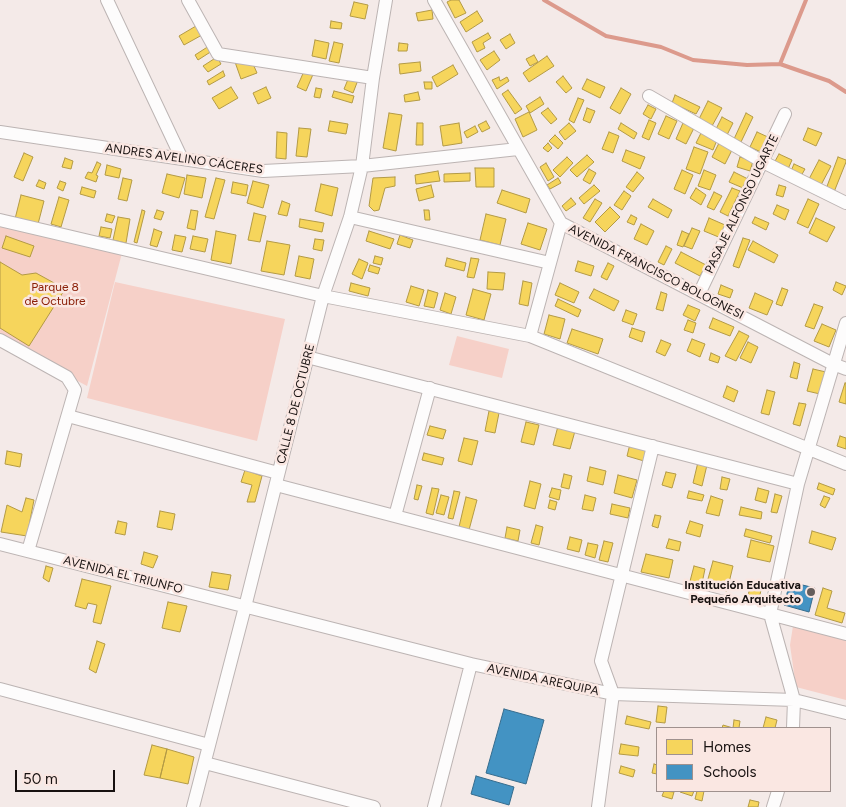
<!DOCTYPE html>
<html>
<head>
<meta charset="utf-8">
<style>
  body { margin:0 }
  #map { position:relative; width:846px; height:807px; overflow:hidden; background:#f4eae8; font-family:Figtree,sans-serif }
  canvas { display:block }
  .legend { position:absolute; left:656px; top:727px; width:175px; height:65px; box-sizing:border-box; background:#fae7e2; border:1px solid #9f918e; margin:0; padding:6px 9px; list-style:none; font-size:15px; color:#171110 }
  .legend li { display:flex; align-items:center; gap:10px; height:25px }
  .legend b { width:25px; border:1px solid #9f918e }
  .scale { position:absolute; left:15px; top:770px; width:100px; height:22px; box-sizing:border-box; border:2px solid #171110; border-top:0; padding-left:6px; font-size:15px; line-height:18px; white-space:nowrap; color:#171110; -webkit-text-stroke:4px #fae7e2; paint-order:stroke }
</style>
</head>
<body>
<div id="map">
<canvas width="846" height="807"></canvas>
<ul class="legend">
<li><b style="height:14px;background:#f6d55c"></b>Homes</li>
<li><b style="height:14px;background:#4393c3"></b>Schools</li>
</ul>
<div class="scale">50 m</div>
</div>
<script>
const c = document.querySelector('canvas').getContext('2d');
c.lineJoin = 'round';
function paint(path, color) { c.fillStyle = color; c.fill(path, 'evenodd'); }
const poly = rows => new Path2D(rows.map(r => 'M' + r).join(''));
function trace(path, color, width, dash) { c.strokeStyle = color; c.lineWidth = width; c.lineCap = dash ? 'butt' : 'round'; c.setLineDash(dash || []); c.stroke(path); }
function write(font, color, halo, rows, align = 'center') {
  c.font = font + ' Figtree,sans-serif'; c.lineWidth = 5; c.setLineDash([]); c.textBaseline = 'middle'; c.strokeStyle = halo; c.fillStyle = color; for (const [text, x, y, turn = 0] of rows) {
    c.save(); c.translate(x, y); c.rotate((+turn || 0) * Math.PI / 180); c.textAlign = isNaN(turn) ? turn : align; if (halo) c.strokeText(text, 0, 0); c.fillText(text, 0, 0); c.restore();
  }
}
paint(poly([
  [0,224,122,253,87,386,0,339],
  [115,282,285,319,257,441,87,398],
  [457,336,509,349,502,378,449,365],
  [793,626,846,640,846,700,796,687,790,645]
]), '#f6d0c8');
const homes = poly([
  [451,0,459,0,466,13,455,18,447,2,451,0],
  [354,2,368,5,365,19,350,16,354,2],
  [432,10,433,19,418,21,416,13,432,10],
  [477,11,483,21,466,32,460,22,477,11],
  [331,21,342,23,341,29,330,28,331,21],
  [196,26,202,35,184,45,179,36,196,26],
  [488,33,491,38,483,43,485,48,477,52,472,42,488,33],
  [510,34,515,43,506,49,500,40,510,34],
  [315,40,329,43,326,59,312,56,315,40],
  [334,42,343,44,339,63,329,61,334,42],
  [399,43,408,44,407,51,398,51,399,43],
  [209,46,212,51,198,60,195,55,209,46],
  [494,51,500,60,487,70,480,60,494,51],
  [534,55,538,62,530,66,526,59,534,55],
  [547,56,554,66,529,82,523,73,547,56],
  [217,57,221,64,208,72,203,66,217,57],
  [250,57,257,73,241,79,235,62,250,57],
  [420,62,421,71,400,74,399,64,420,62],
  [453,65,458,74,437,87,432,77,453,65],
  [305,69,314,72,306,91,297,87,305,69],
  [223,71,225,76,209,85,207,81,223,71],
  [563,76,572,88,566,93,556,82,563,76],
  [349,77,358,80,353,93,344,89,349,77],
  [499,77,500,81,507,77,509,81,497,89,492,80,499,77],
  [587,79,605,87,600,98,582,89,587,79],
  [424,82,432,82,432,89,425,89,424,82],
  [231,87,238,98,219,109,212,98,231,87],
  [266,87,271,98,258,104,253,93,266,87],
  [316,88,322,89,320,98,314,97,316,88],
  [621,88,631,94,620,114,610,108,621,88],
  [508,90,522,109,515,114,502,94,508,90],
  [334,91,354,96,352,103,332,97,334,91],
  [418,92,420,100,405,102,404,95,418,92],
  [675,95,700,107,696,114,672,103,675,95],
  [540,97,544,104,530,113,526,106,540,97],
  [578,98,584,100,574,123,569,120,578,98],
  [708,101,722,108,712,126,699,119,708,101],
  [648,105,656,109,651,119,643,114,648,105],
  [548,108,557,119,551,124,541,113,548,108],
  [587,108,595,111,590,123,583,120,587,108],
  [529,112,537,130,523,137,515,119,529,112],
  [389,113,402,115,396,151,383,148,389,113],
  [746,113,753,117,741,142,734,139,746,113],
  [666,116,677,121,669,139,658,134,666,116],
  [722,117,733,123,727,135,716,129,722,117],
  [649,120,656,123,649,140,642,137,649,120],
  [330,121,348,124,346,134,328,131,330,121],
  [486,121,490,128,482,132,478,125,486,121],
  [417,123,423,123,423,145,416,145,417,123],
  [459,123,462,143,443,146,440,126,459,123],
  [569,123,576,131,565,140,559,132,569,123],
  [621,123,637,133,634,139,618,129,621,123],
  [683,123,694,128,686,144,676,139,683,123],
  [475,126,478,132,467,138,464,132,475,126],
  [299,128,311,129,307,157,296,156,299,128],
  [808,128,822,133,816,146,803,140,808,128],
  [277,132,287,133,286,159,276,158,277,132],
  [609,132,619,136,613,153,602,149,609,132],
  [757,132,770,138,763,153,750,147,757,132],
  [701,133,717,140,713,150,696,143,701,133],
  [555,135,563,143,558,149,549,141,555,135],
  [548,143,552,148,548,152,543,148,548,143],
  [719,143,732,150,725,164,712,157,719,143],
  [694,147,708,152,700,174,686,169,694,147],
  [626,150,645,157,640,169,622,161,626,150],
  [24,153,33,157,23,181,14,177,24,153],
  [779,154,792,160,788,169,774,163,779,154],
  [587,155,594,162,577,177,570,170,587,155],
  [567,157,573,163,560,177,553,170,567,157],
  [740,157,753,161,750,171,737,167,740,157],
  [838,157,846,160,846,162,834,192,826,189,838,157],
  [65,158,73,161,71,169,62,167,65,158],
  [819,160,831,166,821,185,809,179,819,160],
  [97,162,101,164,96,175,98,176,96,182,85,178,88,172,92,173,97,162],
  [546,163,554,177,548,181,540,167,546,163],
  [794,164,805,169,801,176,791,171,794,164],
  [107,165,121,169,119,178,105,175,107,165],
  [475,168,494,168,494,187,476,187,475,168],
  [589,169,596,173,590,184,583,180,589,169],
  [682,170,693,175,685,194,674,189,682,170],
  [704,170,716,175,710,190,698,186,704,170],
  [438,171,440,181,416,184,415,175,438,171],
  [637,172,644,178,633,192,626,187,637,172],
  [734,172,748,179,743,188,729,182,734,172],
  [470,173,470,181,444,182,444,174,470,173],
  [167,174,185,178,179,198,162,193,167,174],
  [187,175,206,178,202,198,184,194,187,175],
  [395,177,395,186,385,188,379,210,374,211,369,206,373,178,395,177],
  [123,178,132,180,127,201,118,199,123,178],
  [216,178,225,180,214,219,205,217,216,178],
  [558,178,561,183,550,189,547,185,558,178],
  [39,180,46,183,44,189,36,186,39,180],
  [60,181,66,183,63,191,57,188,60,181],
  [253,181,269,185,263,208,247,203,253,181],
  [233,182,248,185,246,196,231,193,233,182],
  [321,184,338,188,332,216,315,211,321,184],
  [431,185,434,197,419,201,416,189,431,185],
  [594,185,600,191,584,204,579,198,594,185],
  [779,185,786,187,783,197,776,195,779,185],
  [82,187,96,191,94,198,80,194,82,187],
  [696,188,706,195,701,205,690,198,696,188],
  [732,188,740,191,728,216,720,212,732,188],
  [502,190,530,199,526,213,497,203,502,190],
  [624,191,631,196,622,210,614,205,624,191],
  [714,192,722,196,714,210,707,207,714,192],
  [21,195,44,201,38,224,15,219,21,195],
  [59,197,69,200,61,227,51,224,59,197],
  [571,198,576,204,566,211,562,206,571,198],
  [595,199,602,203,590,222,583,218,595,199],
  [653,199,672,210,668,218,648,207,653,199],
  [808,199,819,204,808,228,797,223,808,199],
  [282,201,290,204,287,216,278,214,282,201],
  [777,205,789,210,785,220,773,214,777,205],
  [610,207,620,217,605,232,595,222,610,207],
  [142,210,145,211,137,243,134,242,142,210],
  [157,210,164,212,161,220,154,218,157,210],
  [191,210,198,211,195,230,187,228,191,210],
  [424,210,429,210,430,220,425,220,424,210],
  [254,213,266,216,260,242,248,240,254,213],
  [107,214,115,216,112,223,105,221,107,214],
  [486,214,506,219,500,245,480,240,486,214],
  [631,215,637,218,634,225,627,222,631,215],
  [118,217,130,219,126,243,113,240,118,217],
  [755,217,769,223,766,230,752,223,755,217],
  [709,218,725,225,721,238,704,231,709,218],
  [816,218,835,227,827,242,809,233,816,218],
  [300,219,324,223,322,232,299,227,300,219],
  [528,223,547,229,540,250,521,244,528,223],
  [641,224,654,231,647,245,634,239,641,224],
  [101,227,112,229,110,238,99,236,101,227],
  [692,228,700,231,692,249,684,246,692,228],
  [154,229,162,232,157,247,150,245,154,229],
  [216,231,236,235,231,264,211,260,216,231],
  [369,231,394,239,390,249,366,241,369,231],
  [682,231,689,234,683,247,677,245,682,231],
  [175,235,186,237,182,252,172,250,175,235],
  [400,235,413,240,410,248,397,244,400,235],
  [6,236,34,246,30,257,2,248,6,236],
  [193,236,208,239,205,252,190,249,193,236],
  [743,238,750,240,739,268,733,266,743,238],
  [315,239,324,240,322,251,313,249,315,239],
  [267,241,290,245,284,275,261,271,267,241],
  [753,241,778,255,774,263,748,250,753,241],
  [666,246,672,249,664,265,658,262,666,246],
  [681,252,706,265,700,276,675,263,681,252],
  [299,256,314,259,310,279,295,276,299,256],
  [375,256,383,258,381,265,373,263,375,256],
  [447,258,466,263,464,271,445,266,447,258],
  [471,258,479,259,474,278,467,277,471,258],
  [359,259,368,263,362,279,352,274,359,259],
  [578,261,594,266,591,276,575,271,578,261],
  [0,262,22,275,36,273,65,289,29,346,0,328,0,262],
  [608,263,614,266,607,280,601,277,608,263],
  [370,265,380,268,378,274,368,271,370,265],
  [488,272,505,273,503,290,487,289,488,272],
  [523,281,532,283,528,306,519,304,523,281],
  [836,282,846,286,842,295,833,290,836,282],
  [351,283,370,288,368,296,349,291,351,283],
  [560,283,579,292,574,303,555,295,560,283],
  [721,285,733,290,730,298,718,294,721,285],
  [411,286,424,290,419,306,406,302,411,286],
  [782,288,788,290,782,306,776,304,782,288],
  [473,289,491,294,484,320,466,315,473,289],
  [594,289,619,301,614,311,589,298,594,289],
  [428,290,438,293,434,308,424,306,428,290],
  [661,292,667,294,663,311,656,309,661,292],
  [445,293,456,297,451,314,440,310,445,293],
  [755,293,773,301,767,315,749,308,755,293],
  [558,299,581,310,578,317,555,306,558,299],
  [814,304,823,307,814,329,805,326,814,304],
  [688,305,700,310,695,321,683,315,688,305],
  [626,310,637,314,633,325,622,321,626,310],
  [549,315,565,319,560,339,544,334,549,315],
  [713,318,734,327,730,336,709,328,713,318],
  [688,320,696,323,693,333,684,330,688,320],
  [822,324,836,330,829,347,814,341,822,324],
  [632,328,645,332,642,342,629,337,632,328],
  [572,329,603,339,598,354,567,343,572,329],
  [739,331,749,336,736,361,725,356,739,331],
  [692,339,705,344,700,357,687,351,692,339],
  [661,340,671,344,665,356,656,352,661,340],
  [748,342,758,347,751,363,740,358,748,342],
  [711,353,720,357,718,363,709,360,711,353],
  [794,362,800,364,797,379,790,377,794,362],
  [813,369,826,372,820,394,807,391,813,369],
  [845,383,846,383,846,404,839,402,845,383],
  [727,386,738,391,734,402,723,397,727,386],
  [767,390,775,392,769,415,761,413,767,390],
  [799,403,806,404,800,426,793,424,799,403],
  [489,411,499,413,495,433,485,431,489,411],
  [526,422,539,425,534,445,521,442,526,422],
  [430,426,446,430,443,439,427,435,430,426],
  [558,426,575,431,570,449,553,445,558,426],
  [840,436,846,438,846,449,837,446,840,436],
  [464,438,478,441,472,465,458,461,464,438],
  [630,444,647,449,644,461,627,456,630,444],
  [7,451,22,454,20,467,5,464,7,451],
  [424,453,444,458,442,465,422,460,424,453],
  [698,462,707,465,702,486,693,483,698,462],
  [590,467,606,471,603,485,587,481,590,467],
  [245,470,262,476,255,502,247,502,252,485,241,482,245,470],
  [666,472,676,474,672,488,662,485,666,472],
  [564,474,572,476,569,489,561,487,564,474],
  [618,475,637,480,632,498,614,493,618,475],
  [722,477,730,479,727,490,720,489,722,477],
  [530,481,541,484,535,509,524,506,530,481],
  [819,483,835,489,833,495,817,489,819,483],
  [417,485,422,486,418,500,414,499,417,485],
  [432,488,439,489,433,515,426,513,432,488],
  [552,488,561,490,559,500,549,497,552,488],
  [758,488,769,491,766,503,755,500,758,488],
  [454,491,460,492,453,519,448,518,454,491],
  [689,491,704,495,702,501,687,498,689,491],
  [775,494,782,496,777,513,771,512,775,494],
  [441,495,449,497,444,515,436,513,441,495],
  [585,495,596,498,593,511,582,509,585,495],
  [711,496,723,500,719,516,706,513,711,496],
  [824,496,830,498,825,508,820,505,824,496],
  [466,497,477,500,469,530,459,527,466,497],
  [26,498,34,500,27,536,1,532,7,505,22,512,26,498],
  [550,500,557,502,555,510,548,508,550,500],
  [612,504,630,508,628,518,610,514,612,504],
  [741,507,762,512,761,519,739,515,741,507],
  [160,511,175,514,172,530,157,527,160,511],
  [655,515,661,516,658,528,652,526,655,515],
  [118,521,127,523,125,535,115,533,118,521],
  [690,521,703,525,700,537,686,533,690,521],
  [536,525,543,527,539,545,531,543,536,525],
  [507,527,520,530,518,541,505,538,507,527],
  [746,529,772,536,770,543,744,536,746,529],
  [812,531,836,538,832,550,809,543,812,531],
  [570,537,582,540,579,552,567,549,570,537],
  [669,539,681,542,679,551,666,548,669,539],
  [751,540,774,546,770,562,747,557,751,540],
  [604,541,613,543,608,562,599,560,604,541],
  [588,543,598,545,595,558,585,555,588,543],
  [144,552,158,556,153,568,141,564,144,552],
  [646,554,673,560,669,578,641,572,646,554],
  [713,561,733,566,727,591,706,586,713,561],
  [46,566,53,568,49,582,43,578,46,566],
  [694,566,705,569,701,588,689,585,694,566],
  [212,572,231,575,228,590,209,587,212,572],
  [82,579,111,586,101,624,93,622,97,605,88,603,86,609,75,606,82,579],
  [751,583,762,586,758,603,747,600,751,583],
  [823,588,832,591,827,608,845,613,842,623,815,615,823,588],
  [168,602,187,606,180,632,162,628,168,602],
  [97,641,105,644,96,673,89,669,97,641],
  [658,706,667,707,665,723,656,722,658,706],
  [627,716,651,722,649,729,625,724,627,716],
  [766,717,777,720,775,728,763,728,766,717],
  [734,720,740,721,739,728,722,728,723,725,733,728,734,720],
  [621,744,639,747,638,756,619,754,621,744],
  [152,745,167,749,160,778,144,775,152,745],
  [167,749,194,757,188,784,160,778,167,749],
  [654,764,657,765,657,774,652,773,654,764],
  [621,766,635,770,633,777,619,773,621,766],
  [664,791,674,792,672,799,662,796,664,791],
  [681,791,694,791,692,796,680,792,681,791],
  [697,791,704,791,702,801,695,799,697,791],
  [750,800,759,802,758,807,748,807,750,800]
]);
paint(homes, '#f6d55c');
trace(homes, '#b39a45', 1);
const schools = poly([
  [790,582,815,588,809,612,784,605,790,582],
  [504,709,544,720,526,784,486,773,504,709],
  [476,776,514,787,509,805,471,794,476,776]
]);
paint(schools, '#4393c3');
trace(schools, '#366c8d', 1);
trace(poly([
  [544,0,606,36,661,47,693,60,747,65,780,64,829,81,846,92],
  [780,64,806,0]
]), '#dc9a8c', 4);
const minor = poly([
  [107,0,182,159],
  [188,0,218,54,373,78],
  [434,0,561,223,833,364,846,369],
  [649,96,763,162,846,203],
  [0,132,263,171,362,166,518,149],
  [350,217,550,263],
  [0,220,323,296,530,336,846,464],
  [699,294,785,114],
  [530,336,561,223],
  [0,340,67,377,75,390,28,551],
  [307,357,798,484],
  [68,416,278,473],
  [276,485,846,634],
  [395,516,430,388],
  [0,544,471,664,613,694,794,700,846,713],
  [0,689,209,745],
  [793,728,794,700,770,614,798,484,846,323],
  [205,763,374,807],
  [193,807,245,607,323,296,350,217,362,166,373,78,386,0],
  [434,807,471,664],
  [598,807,613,694,601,661,653,446],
  [773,807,778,791]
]);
trace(minor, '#bcb4b3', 14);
trace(minor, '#fdfcfc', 12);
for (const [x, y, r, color] of [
  [811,592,5,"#645d5c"]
]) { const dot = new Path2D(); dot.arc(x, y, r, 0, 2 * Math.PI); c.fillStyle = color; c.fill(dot); trace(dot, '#fae7e2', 2); }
write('12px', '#171110', '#fae7e2', [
  ["ANDRES AVELINO CÁCERES",184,159,8],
  ["PASAJE ALFONSO UGARTE",742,204,-64],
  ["AVENIDA FRANCISCO BOLOGNESI",656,272,27],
  ["CALLE 8 DE OCTUBRE",296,404,-76],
  ["AVENIDA EL TRIUNFO",123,575,14],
  ["AVENIDA AREQUIPA",543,680,12]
]);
write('12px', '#8b2009', '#fae7e2', [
  ["Parque 8",55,287],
  ["de Octubre",55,301]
]);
write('bold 12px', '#171110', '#fae7e2', [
  ["Institución Educativa",801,585],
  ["Pequeño Arquitecto",801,599]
], 'right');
</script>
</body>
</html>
